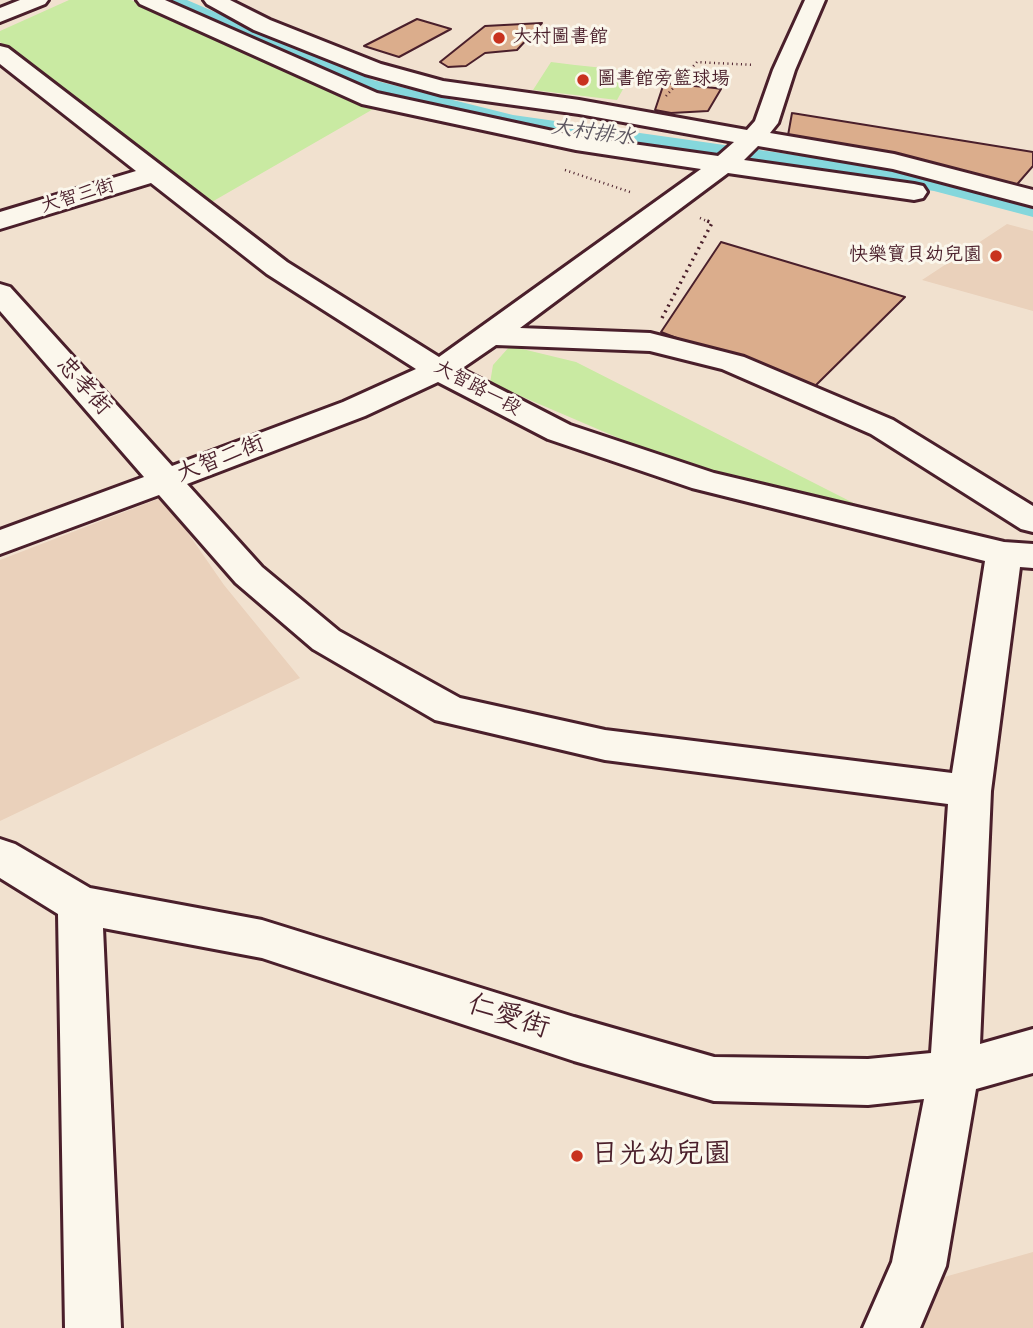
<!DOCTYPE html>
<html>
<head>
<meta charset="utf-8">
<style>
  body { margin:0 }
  canvas { display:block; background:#f1e1cf }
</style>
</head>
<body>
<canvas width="1033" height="1328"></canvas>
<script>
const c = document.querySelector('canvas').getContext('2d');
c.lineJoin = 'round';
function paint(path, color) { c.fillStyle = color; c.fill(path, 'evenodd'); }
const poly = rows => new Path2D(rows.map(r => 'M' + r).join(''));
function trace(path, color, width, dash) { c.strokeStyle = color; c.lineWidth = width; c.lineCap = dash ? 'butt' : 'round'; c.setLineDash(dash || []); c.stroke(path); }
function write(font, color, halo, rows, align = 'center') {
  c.font = font + ' Mynerve,"LXGW WenKai TC",sans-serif'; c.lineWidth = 6; c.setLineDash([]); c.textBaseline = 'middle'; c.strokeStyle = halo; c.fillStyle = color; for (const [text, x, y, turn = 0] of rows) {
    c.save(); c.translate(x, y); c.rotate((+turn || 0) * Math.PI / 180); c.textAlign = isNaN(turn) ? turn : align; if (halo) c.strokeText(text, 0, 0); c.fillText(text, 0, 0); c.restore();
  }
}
paint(poly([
  [1007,224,1033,231,1033,311,922,280],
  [163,497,224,585,300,678,0,821,0,560],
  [1033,1252,1033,1328,866,1328,884,1294]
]), '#ead1bb');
paint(poly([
  [69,0,131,0,382,104,210,203,0,42,0,31],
  [551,62,575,65,633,71,617,100,533,90],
  [510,346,576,362,883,518,712,478,490,383,493,365]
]), '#c9eaa2');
paint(poly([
  [158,0,187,0,373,80,513,115,936,175,1033,201,1033,217,934,191,513,131,355,90,161,5,158,0]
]), '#85d7dc');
const building = poly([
  [417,19,451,29,399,57,364,46,417,19],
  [542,23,517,50,485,53,466,66,448,67,440,62,485,26,542,23],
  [664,83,715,88,721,89,708,111,671,113,655,110,664,83],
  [792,113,1033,152,1033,166,1013,189,787,141,792,113],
  [721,242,905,297,811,390,661,332,721,242]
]);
paint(building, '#dbad8c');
trace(building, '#4a1f2b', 2);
const minor = poly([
  [20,0,48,0,45,4,0,22,0,8,20,0],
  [137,0,165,0,377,93,576,136,718,156,734,142,579,114,442,95,365,74,254,30,207,4,204,0,230,0,270,20,381,64,443,81,579,100,747,130,755,121,773,70,805,0,825,0,795,70,778,123,770,133,894,154,1033,190,1033,206,893,169,758,146,744,160,914,184,923,186,927,192,923,198,914,200,728,173,520,328,650,333,744,357,893,420,1033,506,1033,532,1021,529,871,434,722,369,650,351,496,345,461,369,570,425,714,473,1004,542,1033,544,1033,568,1020,567,991,791,980,1044,1033,1029,1033,1073,976,1089,946,1266,920,1328,863,1328,892,1262,924,1099,868,1105,714,1101,574,1061,262,958,103,928,121,1328,65,1328,58,914,0,878,0,839,15,844,90,888,262,920,574,1017,714,1057,868,1059,931,1053,948,804,605,760,435,720,313,649,236,583,159,495,0,554,0,530,144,477,0,311,0,284,10,287,172,466,343,402,416,369,267,274,151,183,0,229,0,212,136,171,0,64,0,46,8,48,287,262,439,357,701,169,576,150,362,104,140,4,137,0],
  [438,382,548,439,692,488,985,561,952,773,605,730,460,698,339,631,262,567,187,484,365,416,438,382]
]);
trace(minor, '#4a1f2b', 6);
trace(poly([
  [666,96,697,62,754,65],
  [565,170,633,193],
  [700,218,709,222]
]), '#4a1f2b', 2.5, [1, 3.5]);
trace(poly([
  [662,318,712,223,705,220]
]), '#4a1f2b', 3.5, [2, 4.5]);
paint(minor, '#fbf7ec');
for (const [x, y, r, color] of [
  [499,38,7,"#c8321e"],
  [583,80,7,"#c8321e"],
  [996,256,7,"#c8321e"],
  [577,1156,7,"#c8321e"]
]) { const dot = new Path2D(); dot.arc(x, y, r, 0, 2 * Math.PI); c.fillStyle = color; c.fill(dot); trace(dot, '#fbf7ec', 2.5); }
write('19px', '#4a1f2b', '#fbf7ec', [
  ["大村圖書館",513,38],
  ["圖書館旁籃球場",597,80],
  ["快樂寶貝幼兒園",982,256,"right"]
], 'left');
write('19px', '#4a1f2b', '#fbf7ec', [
  ["大智三街",78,197,-17],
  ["大智路一段",477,389,28]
]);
write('italic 21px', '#5c5660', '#fbf7ec', [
  ["大村排水",593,134,8]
]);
write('23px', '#4a1f2b', '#fbf7ec', [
  ["忠孝街",83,387,48],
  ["大智二街",221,460,-21]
]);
write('28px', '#4a1f2b', '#fbf7ec', [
  ["仁愛街",508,1018,18]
]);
write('28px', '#4a1f2b', '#fbf7ec', [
  ["日光幼兒園",591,1156]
], 'left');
</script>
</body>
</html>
